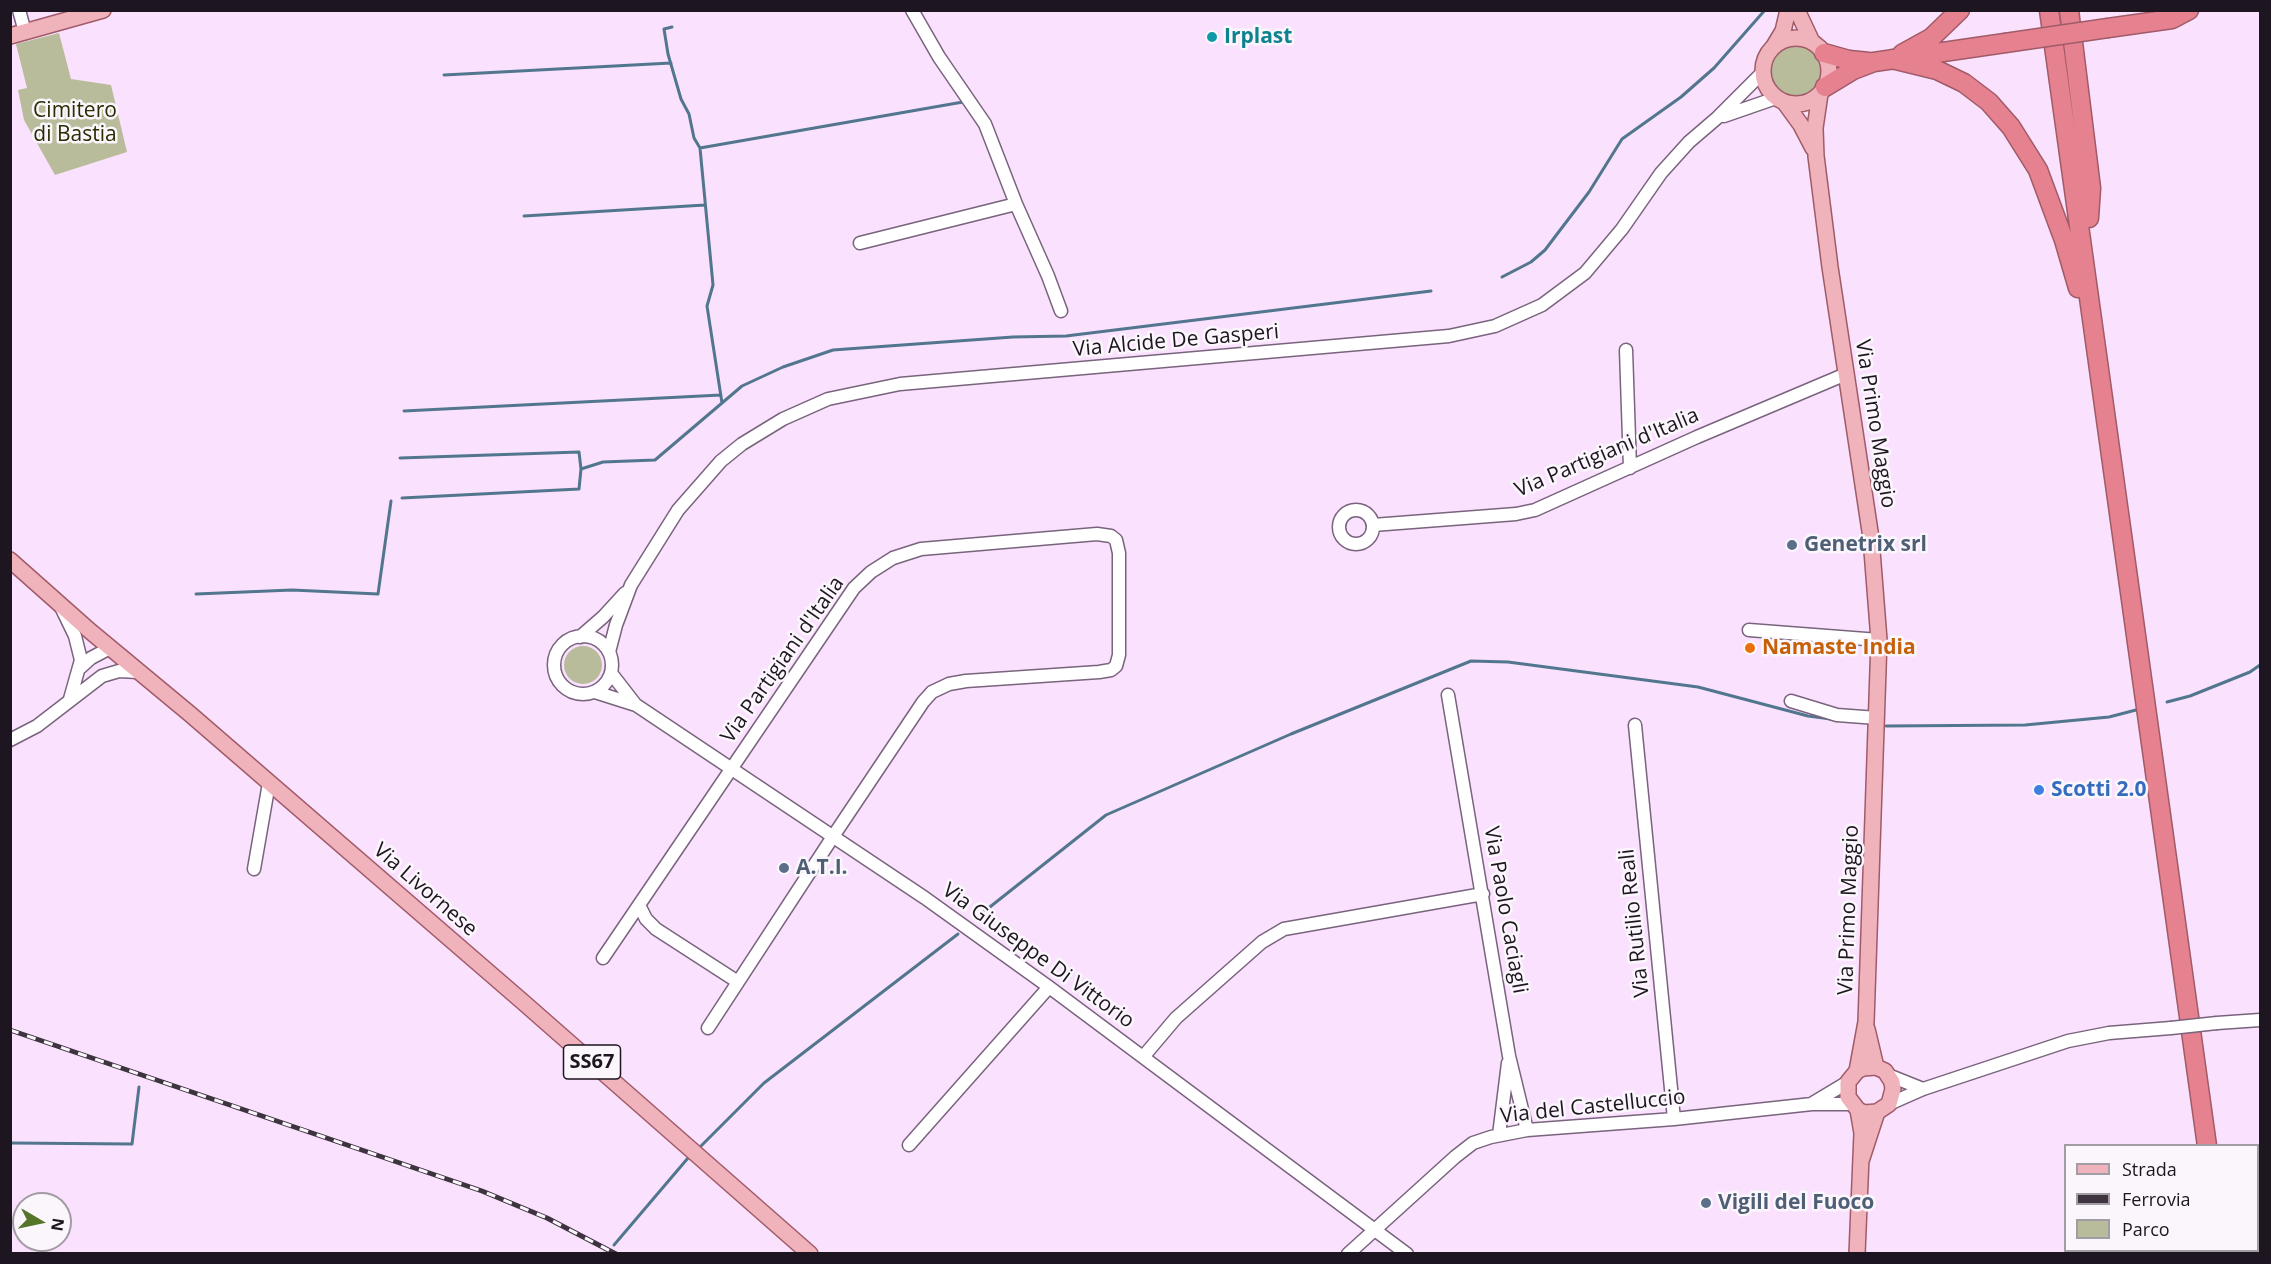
<!DOCTYPE html>
<html>
<head>
<meta charset="utf-8">
<style>
  body { margin:0 }
  #map { position:relative; width:2271px; height:1264px; overflow:hidden; background:#fae1fe; font-family:"Open Sans",sans-serif }
  canvas { display:block }
  .frame { position:absolute; inset:0; border:12px solid #1d151f; pointer-events:none }
  .legend { position:absolute; left:2064px; top:1144px; width:195px; height:108px; box-sizing:border-box; background:#fbf6fc; border:2px solid #a29ca4; margin:0; padding:8px 10px; list-style:none; font-size:18px; color:#1d151f }
  .legend li { display:flex; align-items:center; gap:12px; height:30px }
  .legend b { width:30px; border:2px solid #a29ca4 }
  .north { position:absolute; left:12px; top:1192px; width:60px; height:60px; box-sizing:border-box; background:#fbf6fc; border:2px solid #a29ca4; border-radius:50%; rotate:99deg; font-size:16px; font-weight:700; line-height:24px; text-align:center; color:#1d151f }
  .north::after { content:''; display:block; margin:auto; width:21px; height:27px; background:#55752b; clip-path:polygon(50% 0,100% 100%,50% 72%,0 100%) }
</style>
</head>
<body>
<div id="map">
<canvas width="2271" height="1264"></canvas>
<div class="frame"></div>
<ul class="legend">
<li><b style="height:8px;background:#f0b3bc"></b>Strada</li>
<li><b style="height:8px;background:#3e3440"></b>Ferrovia</li>
<li><b style="height:16px;background:#b9bc9b"></b>Parco</li>
</ul>
<div class="north">N</div>
</div>
<script>
const c = document.querySelector('canvas').getContext('2d');
c.lineJoin = 'round';
function paint(path, color) { c.fillStyle = color; c.fill(path, 'evenodd'); }
const poly = rows => new Path2D(rows.map(r => 'M' + r).join(''));
function trace(path, color, width, dash) { c.strokeStyle = color; c.lineWidth = width; c.lineCap = dash ? 'butt' : 'round'; c.setLineDash(dash || []); c.stroke(path); }
function write(font, color, halo, rows, align = 'center') {
  c.font = font + ' "Open Sans",sans-serif'; c.lineWidth = 5; c.setLineDash([]); c.textBaseline = 'middle'; c.strokeStyle = halo; c.fillStyle = color; for (const [text, x, y, turn = 0] of rows) {
    c.save(); c.translate(x, y); c.rotate((+turn || 0) * Math.PI / 180); c.textAlign = isNaN(turn) ? turn : align; if (halo) c.strokeText(text, 0, 0); c.fillText(text, 0, 0); c.restore();
  }
}
paint(poly([
  [59,33,71,79,111,85,127,152,55,175,24,120,18,90,27,88,16,44],
  '1768 71a28 28 0 1 1 56 0a28 28 0 1 1-56 0Z',
  '564 665a19 19 0 1 1 38 0a19 19 0 1 1-38 0Z'
]), '#b9bc9b');
trace(poly([
  [672,27,664,29,668,54,681,99,689,114,694,138,700,148,713,285,707,306,722,403],
  [444,75,671,63],
  [700,148,963,102],
  [524,216,705,205],
  [1502,277,1531,262,1545,250,1589,192,1622,139,1681,97,1714,68,1765,10],
  [404,411,721,395],
  [400,458,579,452,581,469,579,489,402,498],
  [581,469,603,462,655,460,742,386,783,367,833,350,1013,337,1066,336,1431,291],
  [196,594,292,590,378,594,391,501],
  [2167,702,2190,696,2250,672,2260,665],
  [1886,726,2025,725,2109,717,2136,710],
  [976,918,1106,815,1291,734,1471,661,1508,662,1698,687,1808,716,1831,719],
  [10,1143,132,1144,139,1087],
  [701,1146,764,1083,958,934],
  [614,1245,688,1158],
  [603,1254,604,1253]
]), '#52768d', 3);
const minor = poly([
  [19,10,25,32],
  [1724,116,1776,98],
  [1016,204,1048,276,1061,311],
  [860,243,1016,204,985,124,939,57,912,10],
  [1626,350,1630,468],
  '1339 527a17 17 0 1 1 34 0a17 17 0 1 1-34 0Z',
  [1373,525,1516,514,1535,510,1697,437,1846,374],
  [61,607,75,636,81,660,70,699],
  [1749,630,1879,640],
  '554 665a29 29 0 1 1 58 0a29 29 0 1 1-58 0Z',
  [580,637,603,617,625,593],
  [609,652,616,625,631,585,678,510,721,461,742,444,783,419,828,399,900,384,1449,336,1495,326,1542,305,1585,273,1622,229,1661,173,1689,142,1717,118,1762,73],
  [81,667,91,658,110,648],
  [611,673,635,704],
  [595,692,636,705,925,898,1049,987,1407,1254],
  [1448,695,1509,1056,1527,1130],
  [1791,701,1837,715,1877,718],
  [1635,725,1674,1119],
  [10,740,37,726,102,676,119,671,138,672],
  [254,869,269,783],
  [639,905,646,919,656,929,738,982],
  [603,958,854,588,871,572,893,558,921,549,1097,534,1111,536,1116,540,1119,553,1119,655,1116,666,1111,670,1099,672,966,681,949,684,932,692,923,702,834,835,708,1028],
  [2217,1023,2260,1020],
  [1143,1057,1176,1018,1262,942,1284,929,1483,894],
  [1888,1075,1923,1089],
  [1813,1103,1848,1082],
  [1889,1104,1923,1089,2068,1041,2109,1033,2171,1028],
  [1499,1135,1508,1063],
  [909,1145,1049,987],
  [1348,1254,1455,1157,1473,1143,1491,1137,1527,1130,1674,1119,1812,1104,1851,1104]
]);
const major = poly([
  [1797,10,1812,42],
  [10,36,103,10],
  '1763 71a33 33 0 1 1 66 0a33 33 0 1 1-66 0Z',
  [1774,46,1783,31,1788,10],
  [1820,94,1815,128,1816,156,1830,267,1871,538,1879,640,1866,1022,1857,1071],
  [1785,103,1801,125,1813,148],
  [10,560,90,631,190,714,523,1002,810,1254],
  [1867,1029,1876,1067],
  [1861,1161,1877,1112,1889,1104,1893,1089,1892,1082,1885,1071,1876,1067,1863,1068,1857,1071,1848,1082,1848,1097,1858,1110,1864,1113,1877,1112],
  [1857,1254,1862,1133,1858,1110]
]);
const highway = poly([
  [2049,10,2207,1146],
  [2069,10,2091,188,2089,218],
  [2108,28,2172,19,2189,10],
  [1824,53,1849,60,1869,62],
  [1902,54,1931,38,1960,10],
  [1892,59,1937,70,1964,83,1989,102,2011,127,2038,170,2064,240,2078,288],
  [1825,87,1853,70,1874,62,2005,43],
  [2232,1250,2233,1254]
]);
trace(minor, '#79637d', 15);
trace(major, '#a05b68', 18);
trace(highway, '#a05b68', 21);
trace(minor, '#fff', 12);
trace(major, '#f0b3bc', 15);
trace(highway, '#e68190', 18);
const rail = poly([
  [10,1030,482,1191,547,1218,616,1254]
]);
trace(rail, '#3e3440', 5);
trace(rail, '#fbf6fc', 3, [9]);
const minorBridge = poly([
  [2171,1028,2217,1023]
]);
const highwayBridge = poly([
  [2005,43,2108,28]
]);
trace(minorBridge, '#79637d', 15, []);
trace(highwayBridge, '#a05b68', 21, []);
trace(minorBridge, '#fff', 12);
trace(highwayBridge, '#e68190', 18);
for (const [x, y, r, color] of [
  [1212,37,6,"#0f9aa8"],
  [1792,545,6,"#5c6f8a"],
  [1750,648,6,"#e8710a"],
  [2039,790,6,"#3f7fe0"],
  [784,868,6,"#5c6f8a"],
  [1706,1203,6,"#5c6f8a"]
]) { const dot = new Path2D(); dot.arc(x, y, r, 0, 2 * Math.PI); c.fillStyle = color; c.fill(dot); trace(dot, '#fbf6fc', 2); }
for (const [x, y, w] of [
  [592,1062,57]
]) { const box = new Path2D(); box.roundRect(x - w / 2, y - 17, w, 34, 4.5); c.fillStyle = '#fbf6fc'; c.fill(box); trace(box, '#1d151f', 1.5); }
write('bold 20px', '#1d151f', null, [
  ["SS67",592,1062]
]);
write('bold 21px', '#0d838f', '#fbf6fc', [
  ["Irplast",1224,37]
], 'left');
write('21px', '#2b2c01', '#fbf6fc', [
  ["Cimitero",75,111],
  ["di Bastia",75,135]
]);
write('21px', '#1d151f', '#fbf6fc', [
  ["Via Alcide De Gasperi",1176,341,-5],
  ["Via Primo Maggio",1875,424,81],
  ["Via Partigiani d'Italia",1607,453,-23],
  ["Via Partigiani d'Italia",783,660,-55],
  ["Via Livornese",425,890,41],
  ["Via Paolo Caciagli",1505,910,80],
  ["Via Primo Maggio",1849,910,-88],
  ["Via Rutilio Reali",1635,923,-96],
  ["Via Giuseppe Di Vittorio",1038,956,36],
  ["Via del Castelluccio",1593,1107,-6]
]);
write('bold 21px', '#4e5e75', '#fbf6fc', [
  ["Genetrix srl",1804,545],
  ["A.T.I.",796,868],
  ["Vigili del Fuoco",1718,1203]
], 'left');
write('bold 21px', '#c56008', '#fbf6fc', [
  ["Namaste India",1762,648]
], 'left');
write('bold 21px', '#366cbe', '#fbf6fc', [
  ["Scotti 2.0",2051,790]
], 'left');
</script>
</body>
</html>
